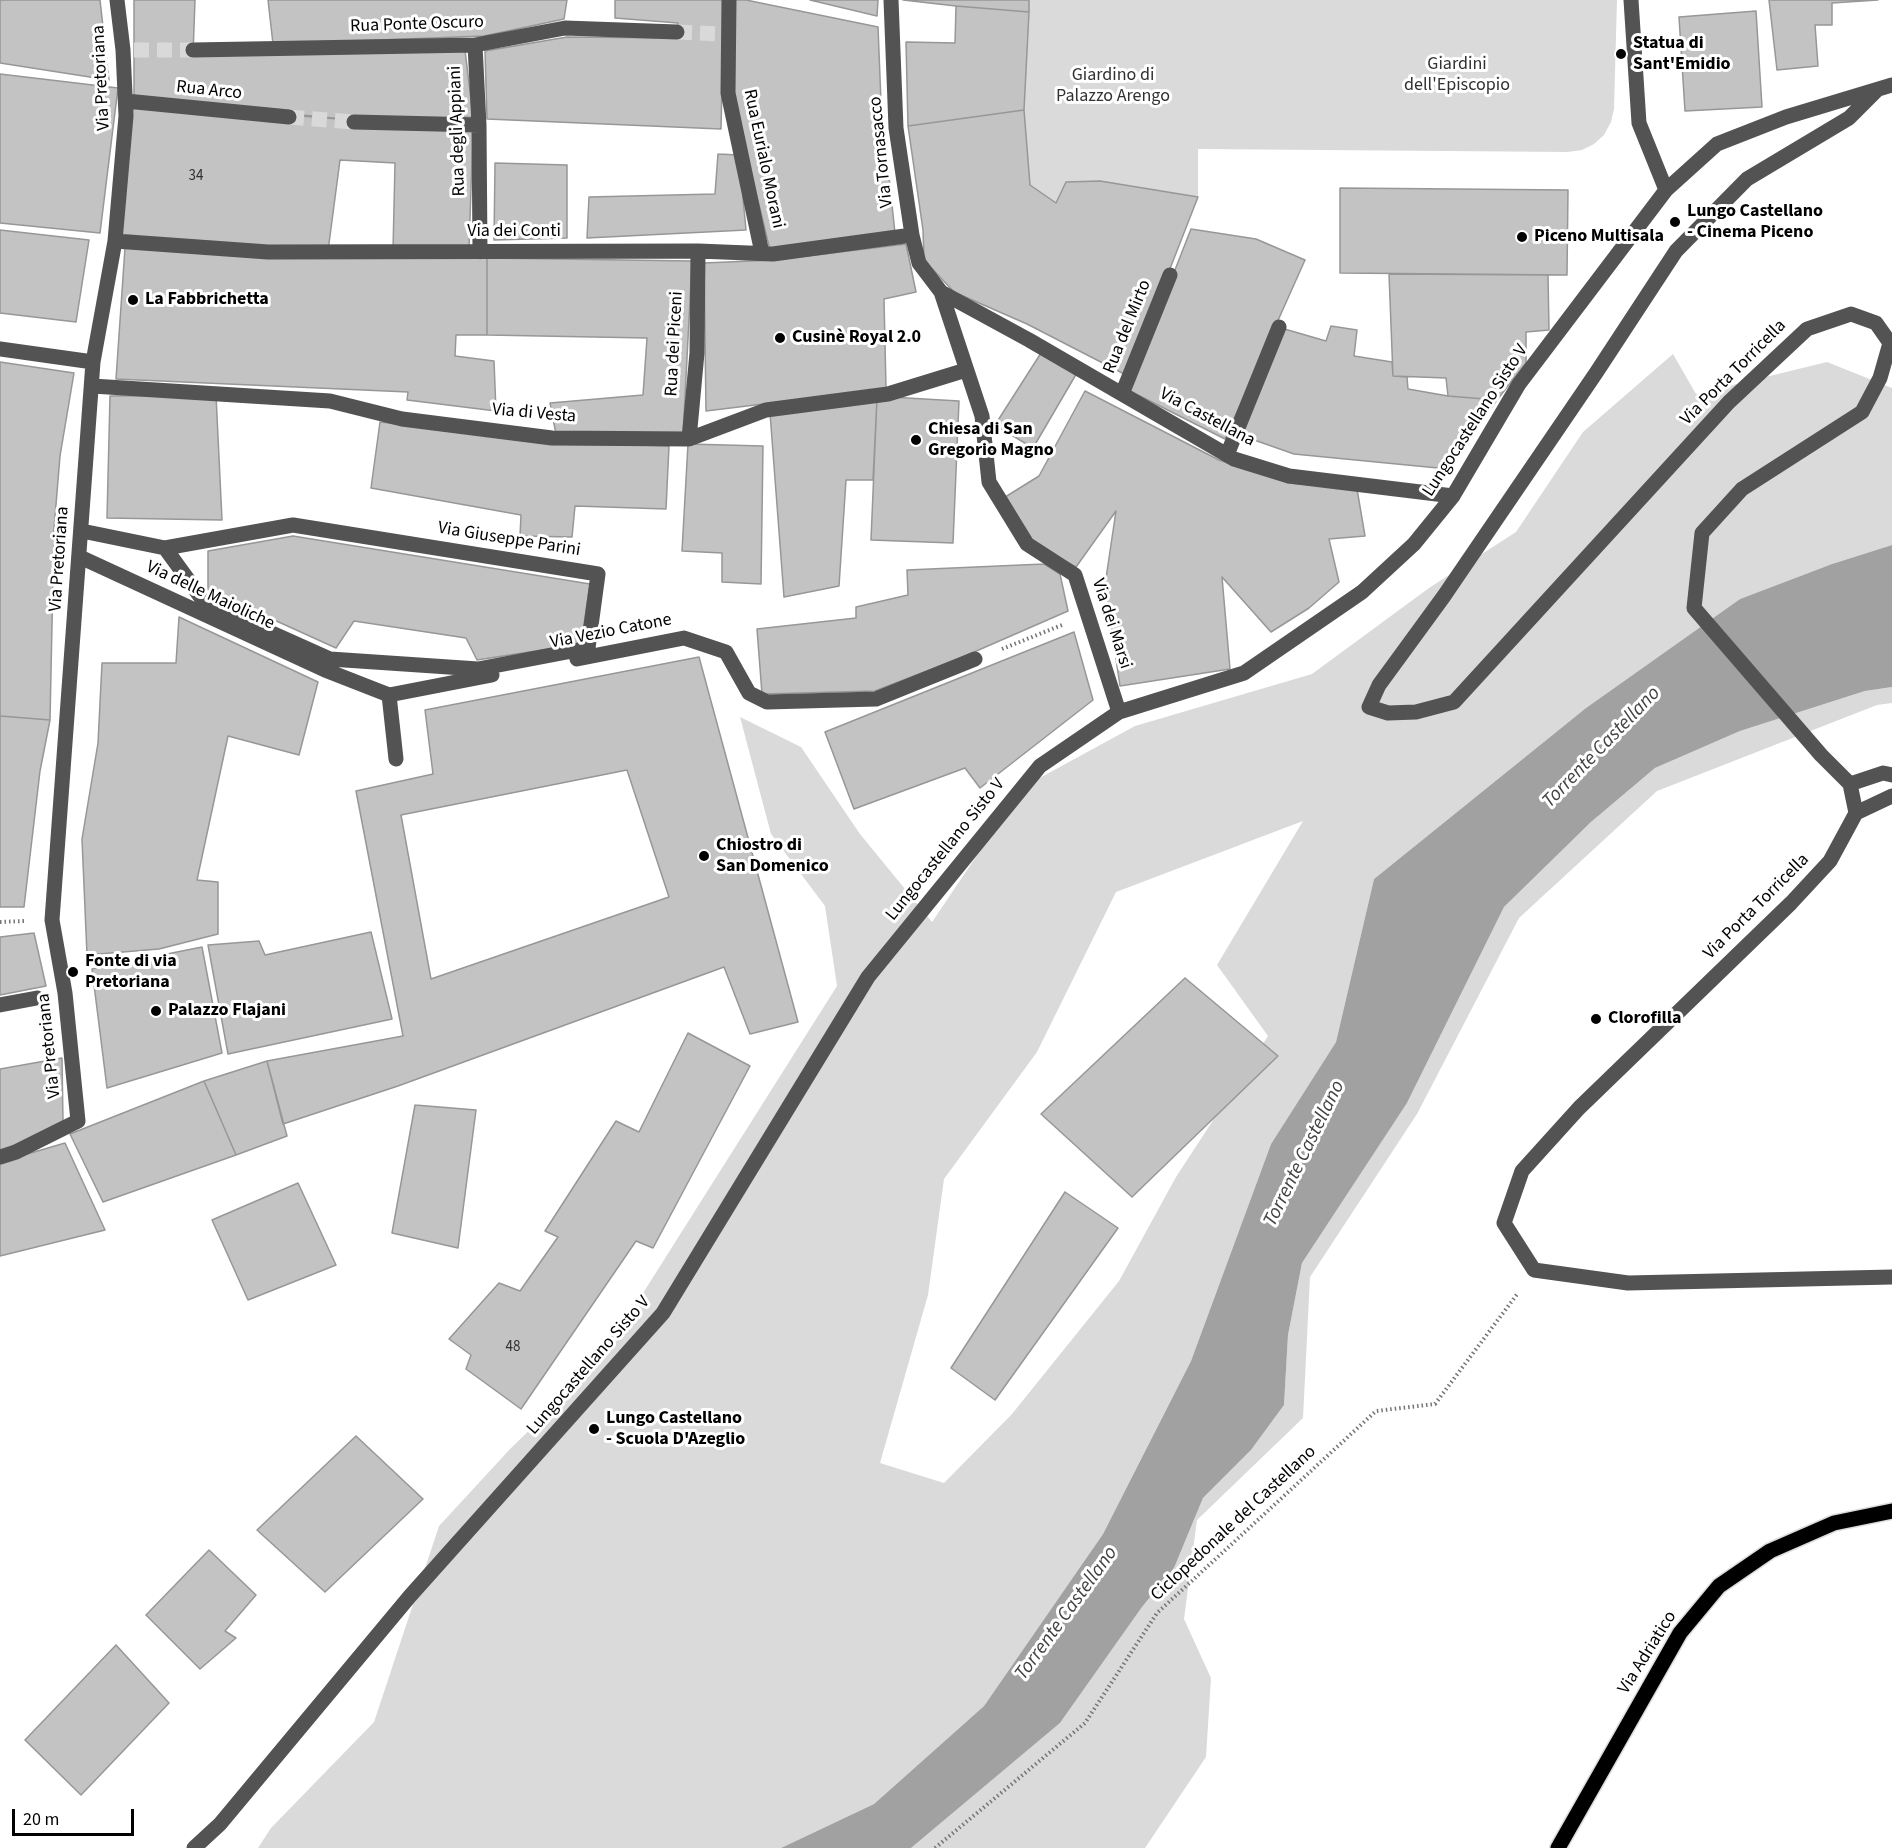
<!DOCTYPE html>
<html>
<head>
<meta charset="utf-8">
<style>
  body { margin:0 }
  #map { position:relative; width:1892px; height:1848px; overflow:hidden; background:#fff; font-family:"Source Sans 3",sans-serif }
  canvas { display:block }
  .scale { position:absolute; left:12px; top:1809px; width:122px; height:27px; box-sizing:border-box; border:3px solid #000; border-top:0; padding-left:8px; font-size:18px; line-height:21px; white-space:nowrap; color:#000; -webkit-text-stroke:4px #fff; paint-order:stroke }
</style>
</head>
<body>
<div id="map">
<canvas width="1892" height="1848"></canvas>
<div class="scale">20 m</div>
</div>
<script>
const c = document.querySelector('canvas').getContext('2d');
c.lineJoin = 'round';
function paint(path, color) { c.fillStyle = color; c.fill(path, 'evenodd'); }
const poly = rows => new Path2D(rows.map(r => 'M' + r).join(''));
function trace(path, color, width, dash) { c.strokeStyle = color; c.lineWidth = width; c.lineCap = dash ? 'butt' : 'round'; c.setLineDash(dash || []); c.stroke(path); }
function write(font, color, halo, rows, align = 'center') {
  c.font = font + ' "Source Sans 3",sans-serif'; c.lineWidth = 6; c.setLineDash([]); c.textBaseline = 'middle'; c.strokeStyle = halo; c.fillStyle = color; for (const [text, x, y, turn = 0] of rows) {
    c.save(); c.translate(x, y); c.rotate((+turn || 0) * Math.PI / 180); c.textAlign = isNaN(turn) ? turn : align; if (halo) c.strokeText(text, 0, 0); c.fillText(text, 0, 0); c.restore();
  }
}
paint(poly([
  [1029,0,1617,0,1614,109,1611,122,1604,135,1594,144,1582,150,1568,152,1198,149,1198,197,1100,181,1066,182,1056,203,1030,185,1024,110],
  [1673,354,1696,394,1827,362,1892,388,1892,545,1832,564,1740,599,1586,708,1374,879,1336,1042,1271,1144,1191,1361,1103,1534,984,1706,874,1804,781,1848,258,1848,271,1828,374,1722,439,1526,511,1448,568,1393,638,1301,837,986,825,906,771,834,740,717,801,747,860,834,932,922,1023,787,1135,726,1312,674,1429,588,1516,532,1583,432],
  [1303,821,1217,965,1268,1036,1176,1177,1119,1281,1012,1414,944,1483,880,1463,928,1295,944,1179,1037,1052,1116,892],
  [1892,687,1892,703,1877,705,1657,791,1519,918,1417,1114,1310,1277,1303,1418,1197,1520,1184,1619,1211,1678,1206,1757,1145,1848,911,1848,1060,1723,1142,1607,1174,1568,1203,1498,1251,1450,1284,1405,1288,1335,1302,1263,1407,1103,1504,907,1591,822,1655,768,1740,731,1865,691]
]), '#dadada');
paint(poly([
  [1892,545,1892,687,1865,691,1740,731,1655,768,1591,822,1504,907,1407,1103,1302,1263,1288,1335,1284,1405,1251,1450,1203,1498,1174,1568,1142,1607,1060,1723,911,1848,781,1848,874,1804,984,1706,1103,1534,1191,1361,1271,1144,1336,1042,1374,879,1586,708,1740,599,1832,564]
]), '#a1a1a1');
const building = poly([
  [0,0,100,0,109,80,0,63,0,0],
  [134,0,195,0,193,55,465,50,473,117,354,120,134,99,134,0],
  [268,0,567,0,564,19,484,36,273,44,268,0],
  [615,0,724,0,721,129,487,119,485,51,567,37,677,38,678,23,615,18,615,0],
  [734,0,746,0,878,27,881,102,895,233,770,250,731,90,734,0],
  [810,0,878,0,877,16,810,0],
  [903,0,1029,0,1029,12,956,6,903,0],
  [1769,0,1878,0,1832,3,1832,25,1815,25,1818,66,1777,70,1769,0],
  [956,6,1029,12,1024,110,908,126,906,42,955,43,956,6],
  [1756,11,1762,107,1685,111,1679,17,1756,11],
  [0,74,118,88,100,233,0,223,0,74],
  [133,107,289,115,473,130,469,248,393,250,395,163,340,160,328,251,117,240,133,107],
  [1024,110,1030,185,1056,203,1066,182,1100,181,1198,197,1128,376,1027,324,954,292,924,260,923,230,908,126,1024,110],
  [718,154,739,155,746,230,587,238,589,197,715,194,718,154],
  [495,163,567,165,567,238,494,240,495,163],
  [1340,188,1568,190,1567,275,1340,273,1340,188],
  [1191,229,1256,239,1305,260,1225,439,1128,390,1191,229],
  [0,230,89,240,76,322,0,313,0,230],
  [906,244,916,292,884,299,886,389,706,411,704,263,774,260,906,244],
  [125,248,487,258,487,335,456,335,455,356,494,361,496,411,407,400,408,392,116,379,125,248],
  [487,258,692,261,683,436,556,434,550,403,643,395,647,338,487,335,487,258],
  [1389,274,1548,275,1549,330,1526,332,1526,363,1497,400,1448,396,1446,378,1393,376,1389,274],
  [1331,326,1357,330,1354,356,1392,362,1393,376,1407,377,1408,389,1448,396,1497,400,1448,469,1294,454,1240,435,1281,328,1326,341,1331,326],
  [1041,353,1078,371,1033,448,995,425,1041,353],
  [0,362,74,373,60,456,54,529,50,720,0,716,0,362],
  [1085,391,1219,460,1289,483,1357,489,1365,536,1329,539,1339,582,1309,608,1271,632,1222,577,1230,669,1120,686,1105,585,1116,511,1076,567,1028,542,1002,499,1039,476,1085,391],
  [216,395,222,520,107,518,110,396,216,395],
  [890,397,959,401,953,543,871,540,877,398,890,397],
  [877,398,873,480,846,480,839,586,784,597,770,413,877,398],
  [380,422,553,442,669,446,666,509,575,506,572,537,520,536,521,515,371,488,380,422],
  [688,444,763,446,761,584,722,582,722,553,682,551,688,444],
  [293,536,590,584,581,644,477,660,466,638,354,621,336,648,208,590,208,551,293,536],
  [1044,564,1060,574,1068,611,958,659,875,691,762,694,757,629,856,618,856,607,908,595,907,570,1044,564],
  [179,617,318,682,299,755,228,736,197,880,218,882,218,934,159,949,87,955,82,839,98,743,102,663,176,663,179,617],
  [1074,632,1093,700,980,788,965,768,854,809,825,732,1074,632],
  [699,657,798,1022,750,1034,724,967,398,1086,283,1124,267,1061,403,1036,356,791,433,774,425,710,699,657],
  [627,770,669,897,431,979,401,815,627,770],
  [0,716,50,720,40,771,24,907,0,907,0,716],
  [371,932,392,1019,228,1054,208,945,259,941,265,955,371,932],
  [34,933,46,986,0,995,0,937,34,933],
  [202,947,222,1053,107,1088,92,969,202,947],
  [1185,978,1278,1056,1132,1197,1041,1114,1185,978],
  [688,1033,750,1066,653,1248,636,1241,521,1409,466,1369,471,1355,449,1339,499,1283,520,1291,558,1237,545,1231,616,1121,639,1132,688,1033],
  [62,1058,63,1121,0,1152,0,1069,62,1058],
  [267,1061,287,1136,236,1155,204,1081,267,1061],
  [204,1081,236,1155,103,1202,70,1134,204,1081],
  [415,1105,476,1110,458,1248,392,1233,415,1105],
  [65,1143,105,1230,0,1256,0,1162,65,1143],
  [298,1183,336,1265,248,1300,212,1220,298,1183],
  [1065,1192,1118,1228,995,1400,951,1368,1065,1192],
  [356,1436,423,1499,325,1592,257,1530,356,1436],
  [209,1550,256,1595,225,1631,236,1638,200,1669,146,1615,209,1550],
  [116,1645,169,1703,81,1795,25,1740,116,1645]
]);
paint(building, '#c3c3c3');
trace(building, '#979797', 1.5);
trace(poly([
  [677,32,723,34],
  [134,50,193,50],
  [289,117,354,122]
]), '#d9d9d9', 15, [15, 8]);
const major = poly([
  [1558,1848,1680,1633,1719,1586,1770,1551,1834,1523,1892,1511]
]);
trace(major, '#dbdbdb', 18);
trace(poly([
  [1002,649,1062,625],
  [0,922,24,921],
  [935,1848,1085,1723,1157,1613,1376,1411,1435,1404,1518,1293]
]), '#757575', 4, [1.5, 3]);
trace(poly([
  [729,0,728,93,762,253],
  [891,0,896,128,912,235,919,263,941,292,982,416,989,482,1027,544,1075,575,1119,712],
  [1631,0,1639,123,1666,190],
  [475,45,479,125,480,252],
  [193,50,475,45,565,28,677,32],
  [1877,90,1849,118,1747,179,1676,251,1596,373,1444,596,1379,685,1369,707,1388,713,1416,712,1454,702,1729,402,1807,329,1851,314,1876,323,1890,343,1880,378,1862,412,1742,489,1702,533,1694,608,1821,755,1850,784,1856,813,1830,861,1791,903,1579,1108,1522,1171,1504,1223,1534,1270,1628,1283,1892,1277],
  [126,101,289,117],
  [354,122,479,125],
  [115,241,268,252,698,251,773,254,912,235],
  [941,292,1029,340,1234,459,1289,476,1453,496],
  [0,349,93,362],
  [92,386,330,401,402,419,552,438,689,439,766,410,888,394,966,370],
  [1122,394,1170,275],
  [689,439,697,353,698,251],
  [1227,455,1279,327],
  [82,531,165,548,293,525,598,574,588,648,478,669,330,659,205,603,165,548],
  [80,557,325,670,389,695,396,759],
  [577,659,684,638,726,652,749,693,767,702,876,699,975,659],
  [389,695,492,675],
  [1850,784,1883,773,1892,775],
  [1856,813,1892,796],
  [0,1005,37,998],
  [0,1157,16,1152,78,1121,65,993,52,920,93,362,115,241,126,116,123,50,117,0],
  [194,1848,220,1824,410,1596,663,1313,868,977,1040,766,1119,712,1244,673,1362,592,1414,544,1453,496,1519,384,1666,190,1717,144,1786,117,1892,85]
]), '#535353', 15);
trace(major, '#000', 15);
for (const [x, y, r, color] of [
  [1621,54,6,"#000"],
  [1675,222,6,"#000"],
  [1522,237,6,"#000"],
  [133,300,6,"#000"],
  [780,338,6,"#000"],
  [916,440,6,"#000"],
  [704,856,6,"#000"],
  [73,972,6,"#000"],
  [156,1011,6,"#000"],
  [1596,1019,6,"#000"],
  [594,1429,6,"#000"]
]) { const dot = new Path2D(); dot.arc(x, y, r, 0, 2 * Math.PI); c.fillStyle = color; c.fill(dot); trace(dot, '#fff', 2); }
write('15px', '#313131', null, [
  ["34",196,177],
  ["48",513,1348]
]);
write('18px', '#000', '#fff', [
  ["Rua Ponte Oscuro",417,25,-2],
  ["Via Pretoriana",102,78,-93],
  ["Rua Arco",209,91,6],
  ["Rua degli Appiani",458,131,-92],
  ["Via Tornasacco",882,152,-96],
  ["Rua Eurialo Morani",763,159,78],
  ["Via dei Conti",514,232],
  ["Rua del Mirto",1128,327,-68],
  ["Rua dei Piceni",675,344,-87],
  ["Via Porta Torricella",1734,373,-45],
  ["Via di Vesta",534,414,5],
  ["Via Castellana",1207,418,28],
  ["Lungocastellano Sisto V",1476,421,-57],
  ["Via Giuseppe Parini",509,540,9],
  ["Via Pretoriana",60,559,-86],
  ["Via delle Maioliche",210,596,25],
  ["Via dei Marsi",1111,624,72],
  ["Via Vezio Catone",611,632,-11],
  ["Lungocastellano Sisto V",946,850,-51],
  ["Via Porta Torricella",1757,907,-45],
  ["Via Pretoriana",50,1046,-96],
  ["Lungocastellano Sisto V",589,1366,-49],
  ["Ciclopedonale del Castellano",1234,1524,-43],
  ["Via Adriatico",1648,1653,-58]
]);
write('bold 18px', '#000', '#fff', [
  ["Statua di",1633,44],
  ["Sant'Emidio",1633,65],
  ["Lungo Castellano",1687,212],
  ["- Cinema Piceno",1687,233],
  ["Piceno Multisala",1534,237],
  ["La Fabbrichetta",145,300],
  ["Cusinè Royal 2.0",792,338],
  ["Chiesa di San",928,430],
  ["Gregorio Magno",928,451],
  ["Chiostro di",716,846],
  ["San Domenico",716,867],
  ["Fonte di via",85,962],
  ["Pretoriana",85,983],
  ["Palazzo Flajani",168,1011],
  ["Clorofilla",1608,1019],
  ["Lungo Castellano",606,1419],
  ["- Scuola D'Azeglio",606,1440]
], 'left');
write('18px', '#313131', '#fff', [
  ["Giardini",1457,65],
  ["dell'Episcopio",1457,86],
  ["Giardino di",1113,76],
  ["Palazzo Arengo",1113,97]
]);
write('italic 20px', '#424242', '#fff', [
  ["Torrente Castellano",1602,748,-46],
  ["Torrente Castellano",1305,1154,-64],
  ["Torrente Castellano",1067,1614,-54]
]);
</script>
</body>
</html>
